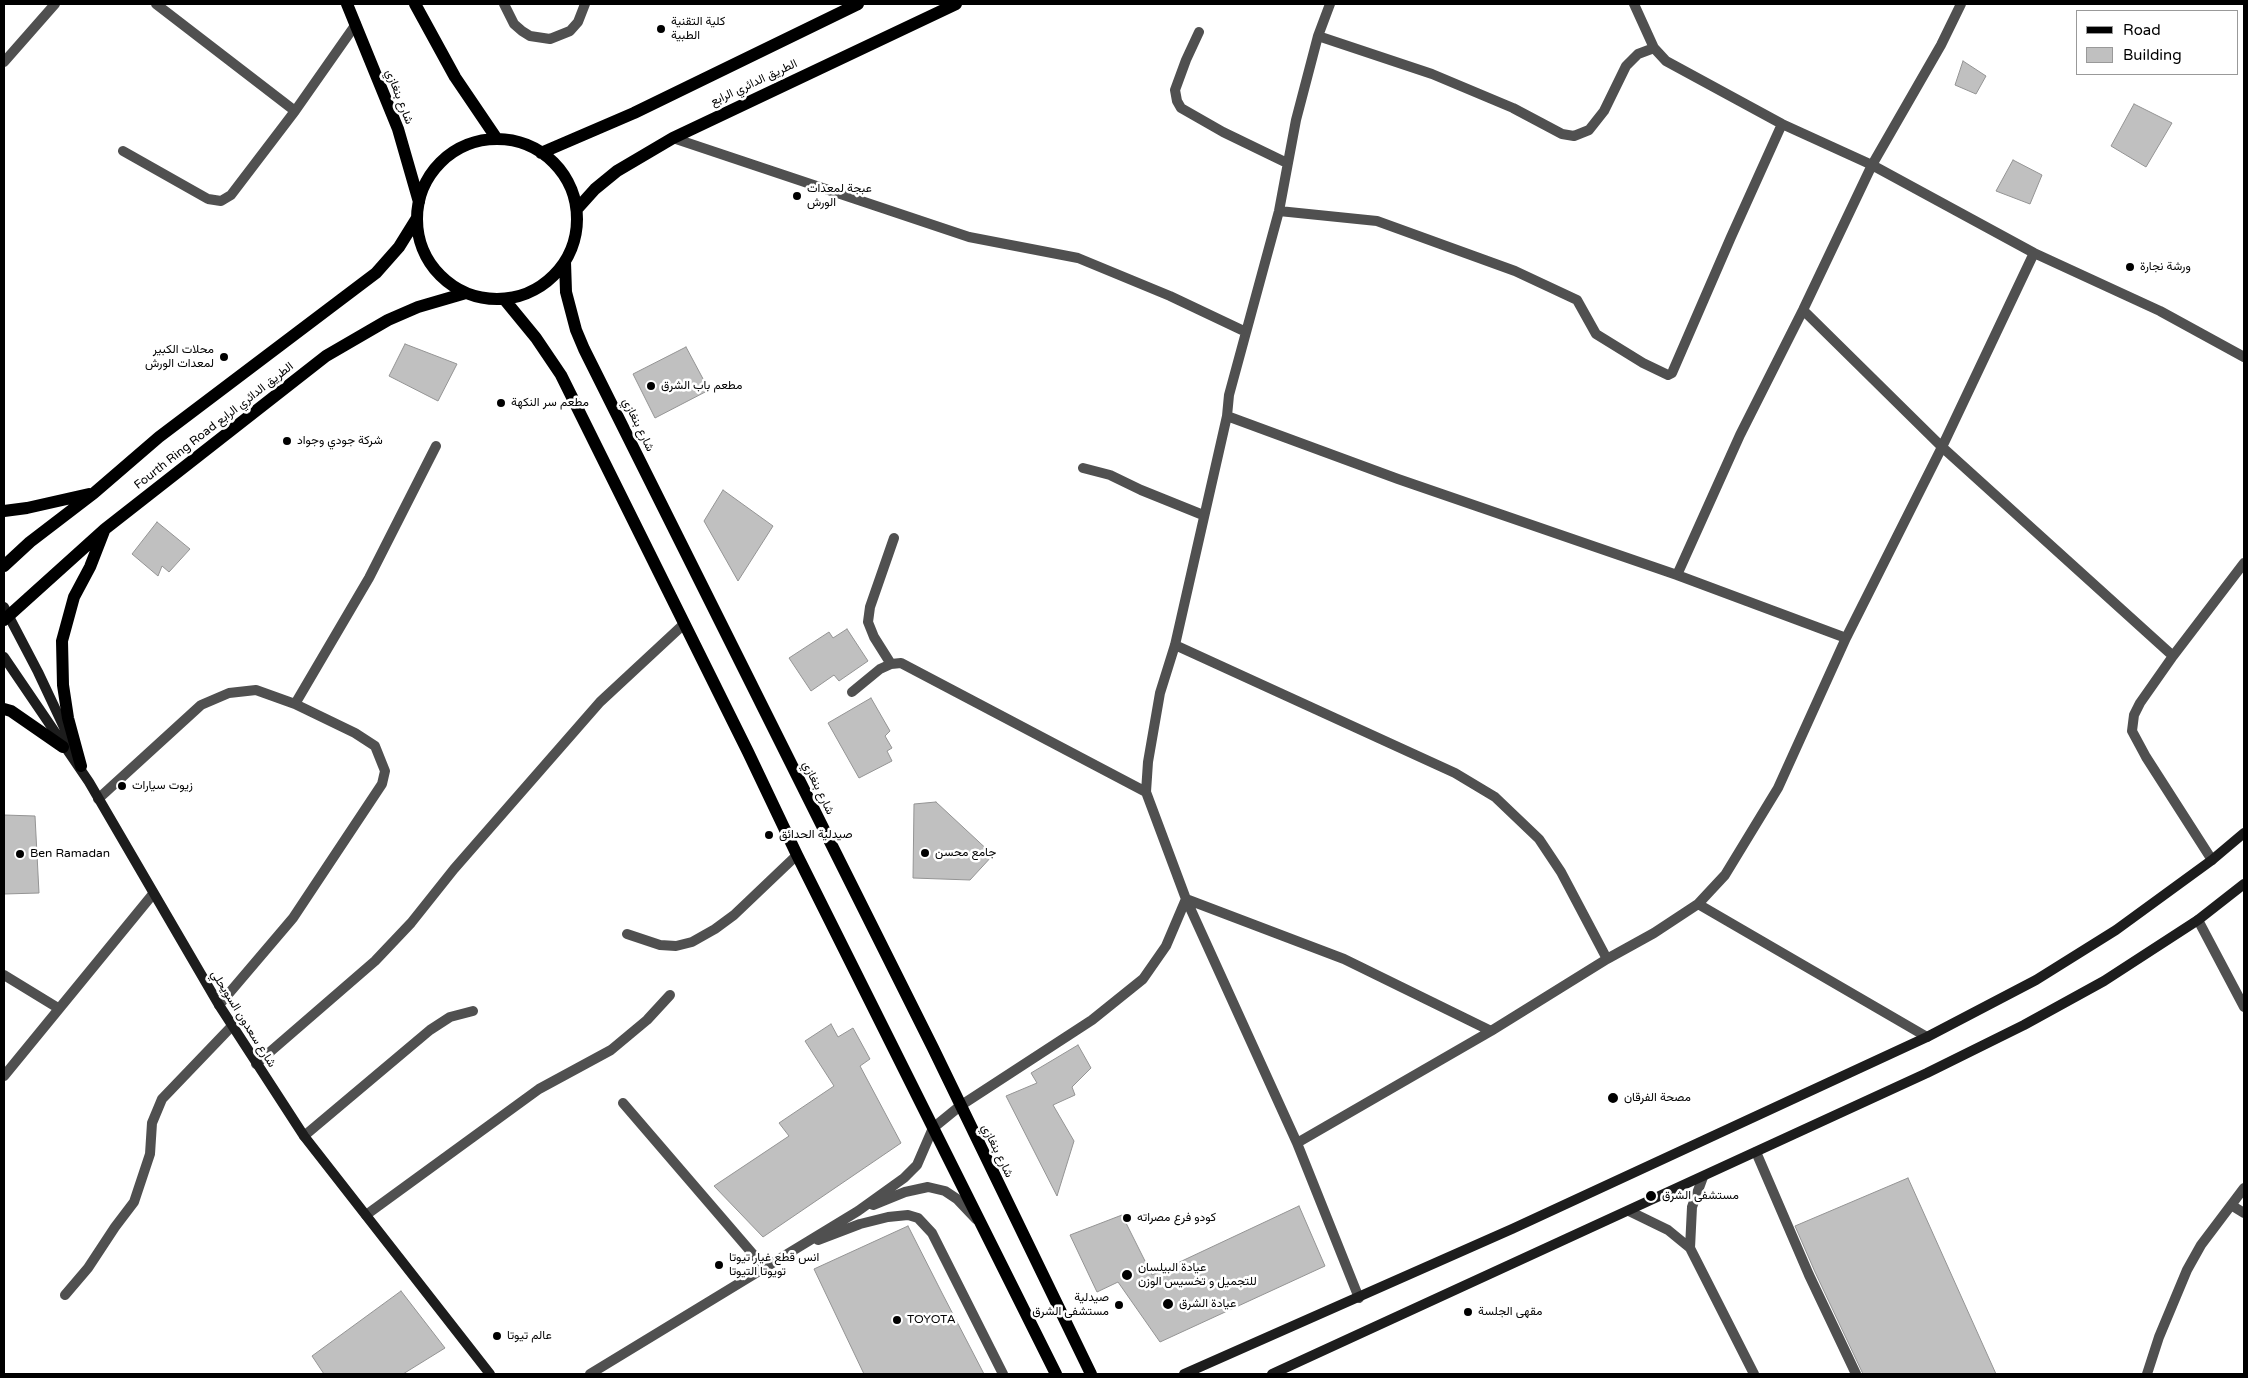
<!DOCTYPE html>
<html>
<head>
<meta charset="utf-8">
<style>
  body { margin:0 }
  #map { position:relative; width:2248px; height:1378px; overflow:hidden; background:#fff; font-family:"Varela Round",sans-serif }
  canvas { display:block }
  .frame { position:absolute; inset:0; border:5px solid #000; pointer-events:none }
  .legend { position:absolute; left:2076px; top:10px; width:162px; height:65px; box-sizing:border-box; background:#fff; border:1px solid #999; margin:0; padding:6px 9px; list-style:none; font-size:15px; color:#000 }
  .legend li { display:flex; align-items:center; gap:10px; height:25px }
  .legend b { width:25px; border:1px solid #999 }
</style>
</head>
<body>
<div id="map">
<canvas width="2248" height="1378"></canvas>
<div class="frame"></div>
<ul class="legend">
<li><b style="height:6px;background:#000"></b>Road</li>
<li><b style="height:14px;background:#c0c0c0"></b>Building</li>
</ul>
</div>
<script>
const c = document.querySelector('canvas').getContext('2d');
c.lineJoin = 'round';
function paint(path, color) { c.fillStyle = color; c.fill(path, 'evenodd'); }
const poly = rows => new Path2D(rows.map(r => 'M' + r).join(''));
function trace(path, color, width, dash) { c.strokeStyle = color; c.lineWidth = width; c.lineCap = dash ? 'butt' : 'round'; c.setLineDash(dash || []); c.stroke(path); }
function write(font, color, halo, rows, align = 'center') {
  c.font = font + ' "Varela Round",Vazirmatn,sans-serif'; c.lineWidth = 5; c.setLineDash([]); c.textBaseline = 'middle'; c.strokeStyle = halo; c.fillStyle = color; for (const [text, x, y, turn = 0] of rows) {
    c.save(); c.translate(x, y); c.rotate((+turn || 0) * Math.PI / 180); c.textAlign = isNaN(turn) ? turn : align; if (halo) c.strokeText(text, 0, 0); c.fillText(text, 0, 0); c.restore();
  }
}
const building = poly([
  [1963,61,1986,76,1976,94,1955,85,1963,61],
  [2134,104,2172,123,2146,167,2111,146,2134,104],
  [2013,160,2042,175,2030,204,1996,191,2013,160],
  [405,344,457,364,438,401,389,376,405,344],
  [686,347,709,390,655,418,633,374,686,347],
  [723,490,773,526,738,581,704,521,723,490],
  [157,522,190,549,169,572,162,566,158,576,132,554,157,522],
  [847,629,868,661,839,681,834,675,811,691,789,658,829,632,833,638,847,629],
  [871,698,890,731,885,736,892,748,887,751,892,761,859,778,828,723,871,698],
  [936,802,993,855,970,880,913,878,914,804,936,802],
  [4,815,35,816,39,893,4,894,4,815],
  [831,1024,838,1037,853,1028,870,1059,860,1066,901,1143,763,1237,714,1186,789,1136,779,1123,834,1086,805,1041,831,1024],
  [1078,1045,1091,1068,1072,1087,1075,1095,1053,1105,1074,1141,1057,1196,1006,1096,1037,1083,1031,1073,1078,1045],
  [1908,1178,1996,1374,1863,1374,1815,1272,1795,1226,1908,1178],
  [1299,1206,1325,1266,1160,1342,1118,1282,1097,1292,1070,1235,1122,1215,1152,1275,1299,1206],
  [908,1226,942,1293,984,1374,864,1374,814,1269,908,1226],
  [401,1291,445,1348,403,1374,324,1374,312,1356,401,1291]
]);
paint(building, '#c0c0c0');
trace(building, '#949494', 1);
trace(poly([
  [504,4,514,24,522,31,530,36,550,39,570,31,578,22,585,4],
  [1756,1152,1809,1275,1856,1374]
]), '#505050', 10);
trace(poly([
  [156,4,295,111],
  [1330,4,1318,36,1296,120,1279,211,1229,395,1227,416,1175,645,1160,693,1148,762,1146,792,1186,899,1297,1143,1359,1298],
  [1634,4,1654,48,1666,61,1782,124,1872,165,2034,253,2160,311,2244,357],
  [1199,32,1186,60,1175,90,1177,101,1181,108,1223,132,1287,163],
  [1318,36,1432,74,1513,108,1562,134,1574,136,1589,130,1604,111,1626,66,1638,54,1654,48],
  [4,62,55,4],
  [673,138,969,237,1078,258,1170,296,1246,332],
  [123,151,208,199,221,201,231,195,295,111,356,24],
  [1279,211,1377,221,1515,271,1577,300,1596,334,1643,363,1668,375,1672,373,1731,237,1782,124],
  [1803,310,1942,447,2173,656],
  [1227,416,1398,479,1677,575,1846,638],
  [1083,468,1110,475,1141,490,1203,515],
  [1677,575,1740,435,1803,310,1872,165,1941,45,1961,4],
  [1175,645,1455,773,1495,797,1539,839,1561,872,1607,959],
  [891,664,874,637,868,622,870,607,894,538],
  [852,692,880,669,891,664,901,663,1146,792],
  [295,704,369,578,436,446],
  [98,799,201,705,229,693,256,690,295,704,355,733,375,746,385,771,382,784,293,918,219,1005],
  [2212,860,2146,757,2132,731,2134,715,2140,703,2173,656,2244,563],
  [1698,904,1927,1037],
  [2198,920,2244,1007],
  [627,934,660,945,676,946,692,942,715,929,734,915,797,855],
  [4,975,58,1008],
  [256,1064,375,961,411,923,454,869,600,702,684,624],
  [4,1076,153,894],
  [623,1103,764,1267],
  [304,1136,430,1030,450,1017,473,1011],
  [1297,1143,1491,1031,1607,959,1654,933,1698,904,1725,875,1778,788,1846,638,1942,447,2034,253],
  [873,1205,905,1192,928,1187,945,1191,957,1199,976,1219],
  [2231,1205,2244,1213],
  [1629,1211,1668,1230,1690,1248,1754,1374],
  [366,1215,539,1089,611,1050,647,1020,670,995],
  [818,1240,860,1224,888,1217,908,1215,918,1218,932,1233,1003,1374],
  [1690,1248,1692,1207,1703,1177],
  [65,1295,88,1268,115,1227,134,1202,150,1154,152,1123,162,1099,232,1026],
  [590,1374,858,1211,904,1178,917,1165,933,1128,960,1106,1092,1020,1143,979,1166,946,1186,899,1344,959,1491,1031],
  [2147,1374,2159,1337,2187,1270,2201,1245,2244,1188]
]), '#505050', 10);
trace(poly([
  [4,607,38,672,70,740],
  [4,657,89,782,219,1005,304,1136,490,1374],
  [1184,1374,1512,1229,1927,1037,2036,980,2116,930,2212,860,2244,833],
  [1272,1374,1927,1073,2024,1025,2104,981,2198,920,2244,884]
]), '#1d1d1d', 10);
trace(poly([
  [347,4,398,129,419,202],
  [415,4,455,77,497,139],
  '417 219a80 80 0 1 1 160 0a80 80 0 1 1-160 0Z',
  [541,153,634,113,858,4],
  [577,209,595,189,617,171,673,138,956,4],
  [565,262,566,292,576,330,584,349,933,1048,1091,1374],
  [504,299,536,338,561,375,748,752,797,855,1056,1374],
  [4,511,27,508,89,494],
  [4,566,30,542,94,493,159,437,376,273,399,247,417,218],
  [4,620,105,529,326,356,388,320,418,307,466,293],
  [4,709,11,711,63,747],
  [81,766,68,718,63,685,62,641,74,597,90,567,104,531]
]), '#000', 12);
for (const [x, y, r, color] of [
  [661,29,5,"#000"],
  [797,196,5,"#000"],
  [2130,267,5,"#000"],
  [224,357,5,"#000"],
  [651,386,5,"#000"],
  [501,403,5,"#000"],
  [287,441,5,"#000"],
  [122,786,5,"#000"],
  [769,835,5,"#000"],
  [925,853,5,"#000"],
  [20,854,5,"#000"],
  [1613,1098,6,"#000"],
  [1651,1196,6,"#000"],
  [1127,1218,5,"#000"],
  [719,1265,5,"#000"],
  [1127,1275,6,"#000"],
  [1168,1304,6,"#000"],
  [1119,1305,5,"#000"],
  [1468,1312,5,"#000"],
  [897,1320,5,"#000"],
  [497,1336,5,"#000"]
]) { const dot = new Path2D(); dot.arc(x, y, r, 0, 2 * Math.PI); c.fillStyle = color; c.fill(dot); trace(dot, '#fff', 2); }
write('12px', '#000', '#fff', [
  ["كلية التقنية",671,22],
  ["الطبية",671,36],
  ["عبجة لمعدات",807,189],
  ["الورش",807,203],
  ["ورشة نجارة",2140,267],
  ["محلات الكبير",214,350,"right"],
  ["لمعدات الورش",214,364,"right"],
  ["مطعم باب الشرق",661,386],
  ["مطعم سر النكهة",511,403],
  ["شركة جودي وجواد",297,441],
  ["زيوت سيارات",132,786],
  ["صيدلية الحدائق",779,835],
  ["جامع محسن",935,853],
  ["Ben Ramadan",30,854],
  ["مصحة الفرقان",1624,1098],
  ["مستشفى الشرق",1662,1196],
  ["كودو فرع مصراته",1137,1218],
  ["انس قطع غيار تيوتا",729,1258],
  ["تويوتا التيوتا",729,1272],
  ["عيادة البيلسان",1138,1268],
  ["للتجميل و تخسيس الوزن",1138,1282],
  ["صيدلية",1109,1298,"right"],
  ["مستشفى الشرق",1109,1312,"right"],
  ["عيادة الشرق",1179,1304],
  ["مقهى الجلسة",1478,1312],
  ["TOYOTA",907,1320],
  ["عالم تيوتا",507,1336]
], 'left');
write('12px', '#000', '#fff', [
  ["الطريق الدائري الرابع",754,83,-25],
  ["شارع بنغازي",399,97,69],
  ["شارع بنغازي",638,425,64],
  ["Fourth Ring Road الطريق الدائري الرابع",214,426,-38],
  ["شارع بنغازي",818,788,64],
  ["شارع سعدون السويحلي",243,1019,58],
  ["شارع بنغازي",997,1151,64]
]);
</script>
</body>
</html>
